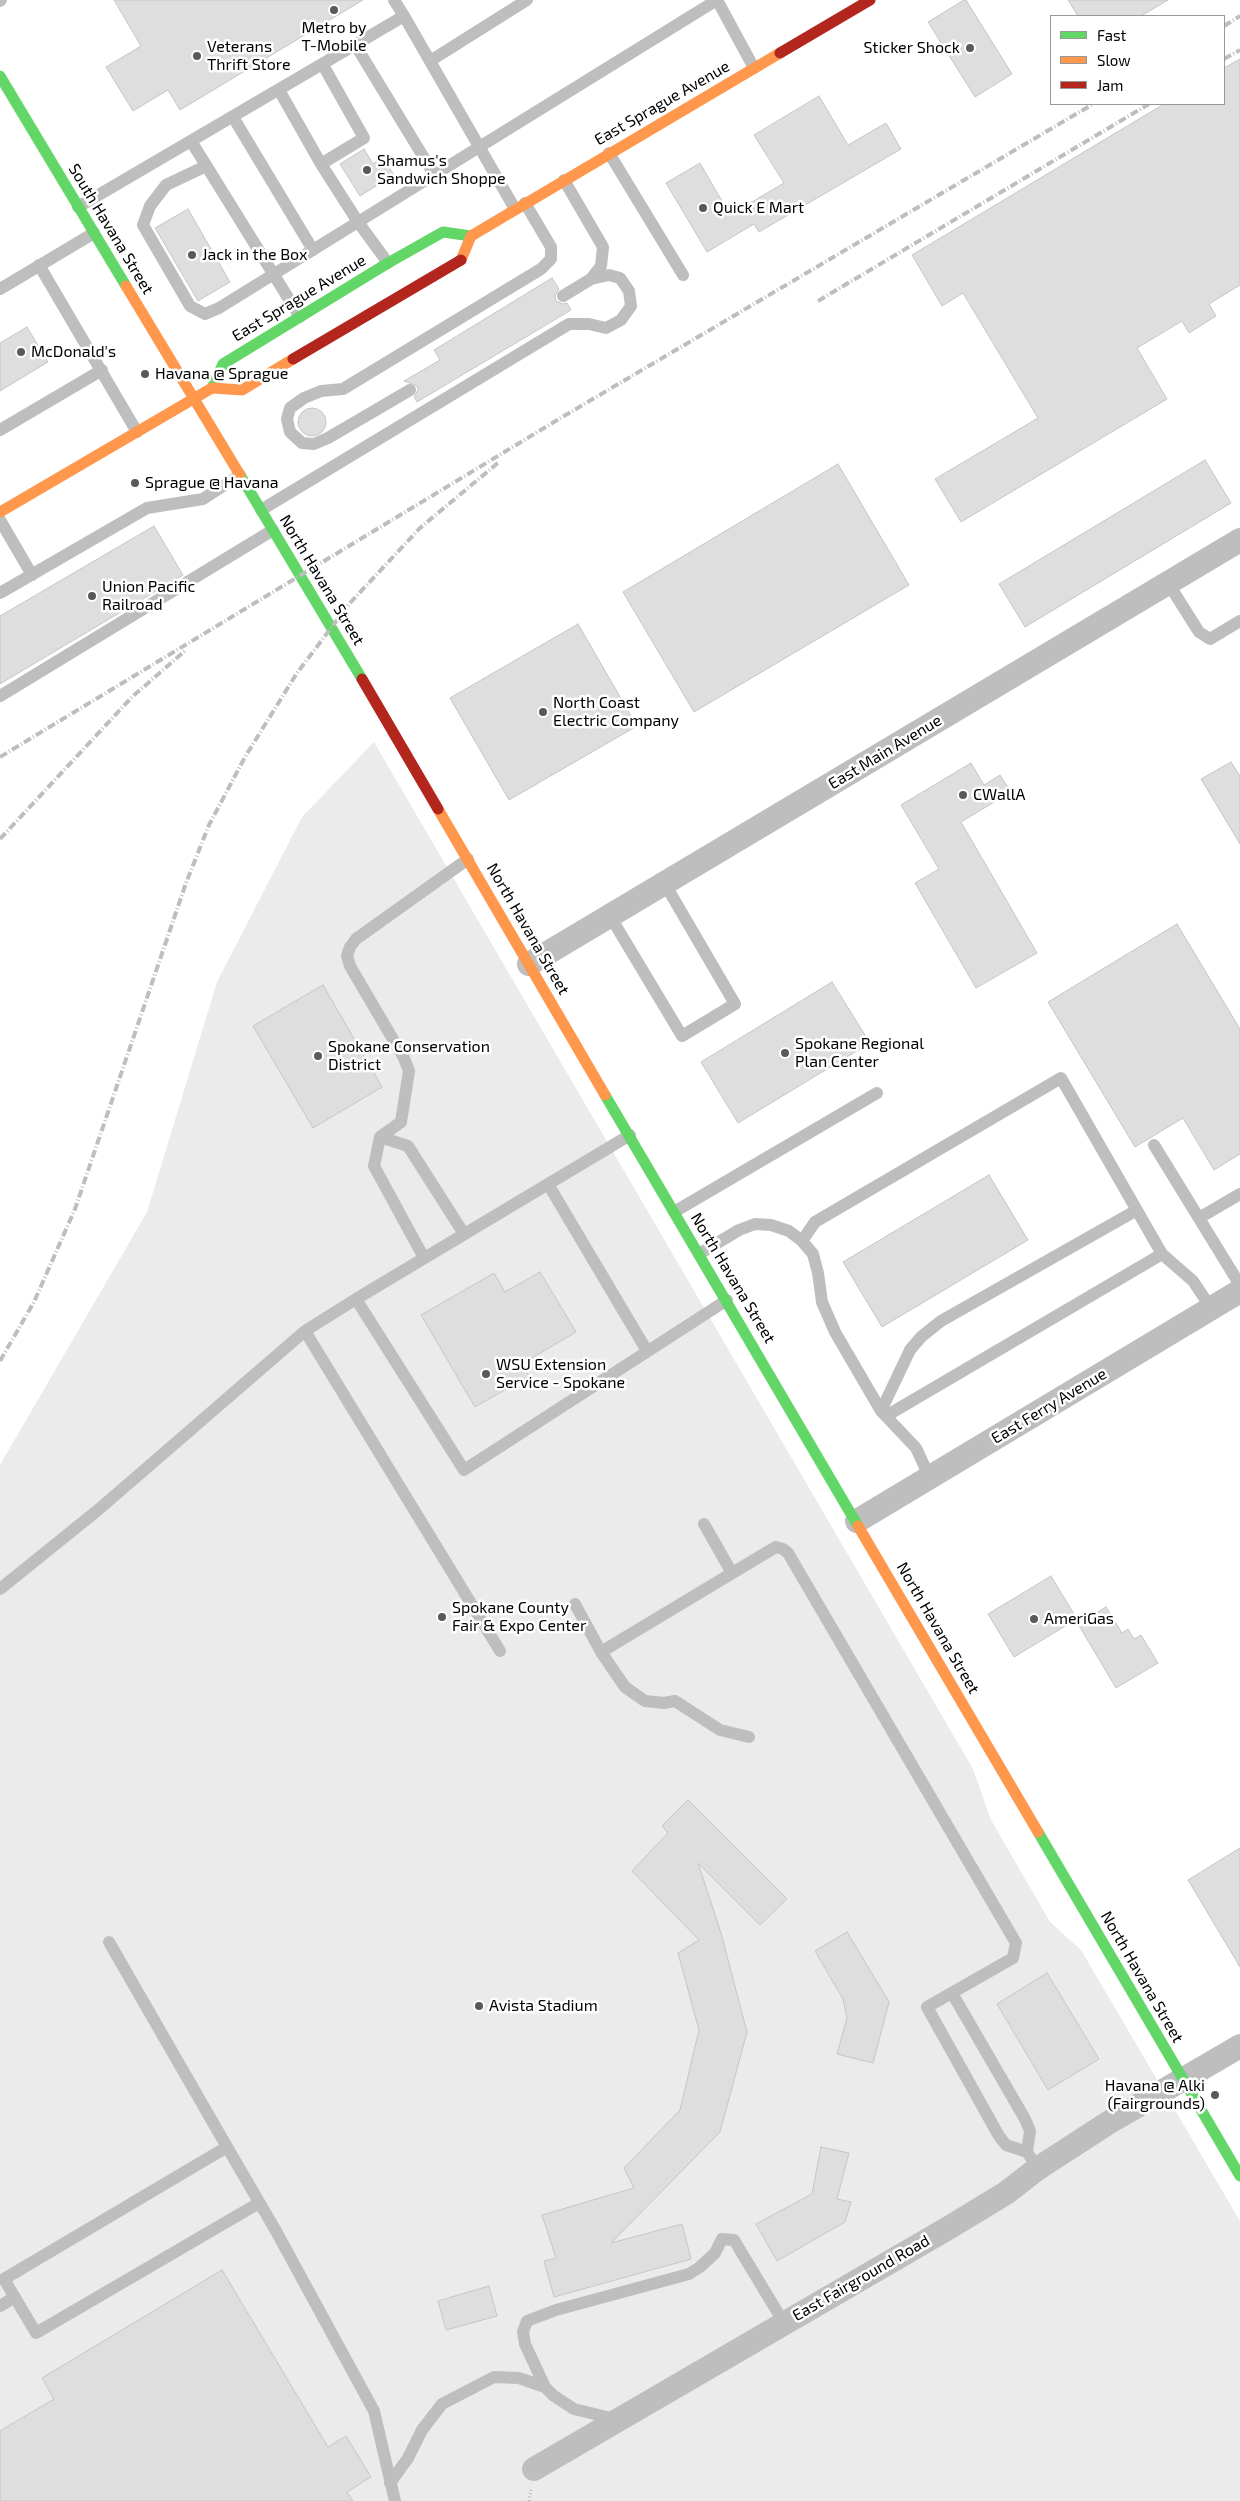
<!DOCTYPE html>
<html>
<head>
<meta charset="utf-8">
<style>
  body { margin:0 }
  #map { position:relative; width:1240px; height:2501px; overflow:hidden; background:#fff; font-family:"Exo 2",sans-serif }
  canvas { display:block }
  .legend { position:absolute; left:1050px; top:15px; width:175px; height:90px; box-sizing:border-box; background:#fff; border:1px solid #999; margin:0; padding:6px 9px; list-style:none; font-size:15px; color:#000 }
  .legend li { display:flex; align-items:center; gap:10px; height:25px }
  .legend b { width:25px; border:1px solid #999 }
</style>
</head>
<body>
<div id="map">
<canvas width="1240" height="2501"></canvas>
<ul class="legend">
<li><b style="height:6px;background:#63d668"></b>Fast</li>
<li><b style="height:6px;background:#ff974d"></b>Slow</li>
<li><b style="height:6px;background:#b3261e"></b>Jam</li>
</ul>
</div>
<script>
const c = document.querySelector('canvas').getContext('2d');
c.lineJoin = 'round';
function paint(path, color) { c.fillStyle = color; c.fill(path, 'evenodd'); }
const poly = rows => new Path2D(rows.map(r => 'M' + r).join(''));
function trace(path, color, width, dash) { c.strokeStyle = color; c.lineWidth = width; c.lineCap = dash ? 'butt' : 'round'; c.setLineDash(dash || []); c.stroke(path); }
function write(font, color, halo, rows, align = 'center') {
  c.font = font + ' "Exo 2",sans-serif'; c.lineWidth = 5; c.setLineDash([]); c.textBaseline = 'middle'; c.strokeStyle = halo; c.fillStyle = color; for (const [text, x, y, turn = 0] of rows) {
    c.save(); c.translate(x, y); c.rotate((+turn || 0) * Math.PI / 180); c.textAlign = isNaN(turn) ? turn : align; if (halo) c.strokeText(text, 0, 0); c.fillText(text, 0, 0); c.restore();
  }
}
paint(poly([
  [374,742,973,1769,991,1820,1050,1922,1081,1950,1240,2221,1240,2501,0,2501,0,1465,147,1212,217,982,302,817]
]), '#ebebeb');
const building = poly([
  [114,0,363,0,180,110,168,90,133,111,106,67,141,46,114,0],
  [964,0,966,0,1012,74,975,97,928,22,964,0],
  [1068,0,1168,0,1141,16,1078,16,1068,0],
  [1240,59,1240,285,1209,304,1216,316,1189,333,1182,321,1137,348,1167,399,961,522,935,479,1038,418,963,293,942,306,912,255,1164,104,1224,104,1224,68,1240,59],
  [819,96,848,145,886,123,901,149,759,232,754,224,707,252,666,183,700,163,730,215,784,183,754,135,819,96],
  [364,149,373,164,383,158,394,175,360,196,340,164,364,149],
  [188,209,230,282,198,301,155,228,188,209],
  [552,278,559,289,555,296,556,301,563,304,567,303,571,310,417,402,414,397,418,390,417,386,404,381,440,360,434,350,552,278],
  [27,327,48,362,0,391,0,343,27,327],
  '298 422a14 14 0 1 1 28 0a14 14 0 1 1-28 0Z',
  [1205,460,1231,503,1025,627,999,584,1205,460],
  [838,464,909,585,694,712,623,592,838,464],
  [154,526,183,575,0,684,0,616,154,526],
  [578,624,637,726,509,800,450,698,578,624],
  [1231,762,1240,776,1240,844,1201,779,1231,762],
  [971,763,984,785,1000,775,1011,792,961,822,1037,953,976,988,915,883,939,869,901,805,971,763],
  [1177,924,1240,1029,1240,1154,1214,1170,1183,1118,1135,1147,1048,1002,1177,924],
  [832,982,870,1043,738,1123,701,1062,832,982],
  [323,985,382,1087,313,1128,253,1026,323,985],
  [989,1175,1028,1240,882,1327,843,1262,989,1175],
  [540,1272,576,1332,522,1364,529,1376,475,1407,421,1315,494,1273,505,1292,540,1272],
  [1051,1576,1077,1619,1014,1657,988,1614,1051,1576],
  [1106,1607,1122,1633,1128,1629,1134,1639,1141,1635,1158,1663,1116,1688,1078,1624,1106,1607],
  [688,1800,787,1899,760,1925,698,1863,721,1933,747,2032,720,2132,611,2243,682,2224,691,2259,554,2297,544,2261,556,2258,542,2215,634,2188,624,2168,680,2110,699,2030,678,1953,699,1940,632,1871,668,1833,662,1826,688,1800],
  [1240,1848,1240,1967,1188,1880,1240,1848],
  [847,1932,889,2002,873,2063,837,2054,847,2018,843,1999,815,1951,847,1932],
  [1047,1973,1099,2059,1048,2090,997,2004,1047,1973],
  [821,2147,849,2153,837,2199,851,2202,845,2222,777,2261,756,2224,812,2194,821,2147],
  [222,2270,328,2447,346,2436,371,2477,347,2492,353,2501,0,2501,0,2431,54,2399,42,2378,222,2270],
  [489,2286,497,2316,446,2330,438,2301,489,2286]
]);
paint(building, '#dedede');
trace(building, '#c6c6c6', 1);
trace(poly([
  [529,2501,531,2489]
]), '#b9b9b9', 3, [1, 2.5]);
trace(poly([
  [717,0,754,68],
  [0,1,1,0],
  [404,16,515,209],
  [356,46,435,176],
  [430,61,527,0],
  [279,90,321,164,364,138,323,65],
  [233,117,313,250],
  [191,141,300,317],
  [609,153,683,275],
  [321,164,358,222,717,0],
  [206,166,166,185,150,206,143,225,190,306,205,314,219,308,358,222,388,263],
  [78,207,404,16,394,0],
  [39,265,137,432],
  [0,289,94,233],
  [563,296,591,279,601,266,603,247,564,180],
  [410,390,328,438,314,444,302,443,290,432,287,419,290,408,304,398,321,391,343,389,541,269,551,259,551,247,525,203],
  [0,430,102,370],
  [261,510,569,324,589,324,606,328,621,320,631,306,629,291,620,278,609,275,591,279],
  [0,520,32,575],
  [1168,583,1199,632,1210,639,1240,621],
  [0,593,147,508,203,499,240,475],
  [0,696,273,530],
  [610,916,682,1036,735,1004,665,884],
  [630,1135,356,1299,464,1470,727,1300],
  [380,1137,408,1146,464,1234],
  [1154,1145,1240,1285],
  [548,1184,647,1351],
  [674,1212,877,1093],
  [1199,1218,1240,1194],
  [802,1241,815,1222,1061,1078,1162,1254,1193,1281,1211,1308],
  [699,1254,739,1230,755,1224,771,1225,789,1231,802,1241,813,1254,818,1273,822,1302,835,1332,881,1411,916,1448,930,1478],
  [424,1258,374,1166,380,1137,401,1122,409,1071,404,1058,350,966,347,956,350,947,356,939,468,859],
  [305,1331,356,1299],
  [881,1411,910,1350,921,1337,941,1321,1137,1210],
  [886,1416,1162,1254],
  [704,1524,732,1573],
  [0,1589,98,1510,305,1331,500,1651],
  [575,1604,601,1652,769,1551,776,1547,783,1549,788,1553,1016,1943,1013,1958,927,2007,999,2136,1006,2145,1027,2152],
  [601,1652,625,1687,645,1701,664,1703,675,1701,720,1730,749,1737],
  [109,1942,227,2147],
  [952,1993,1025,2119,1030,2131,1027,2152,1031,2158],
  [259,2203,36,2333,4,2279,227,2147,276,2231,374,2411,395,2501],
  [0,2306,15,2297],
  [619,2420,574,2409,554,2396,545,2387,525,2344,523,2332,527,2321,556,2310,689,2274,700,2267,715,2253,722,2239,734,2240,784,2323],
  [390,2483,408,2458,422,2430,442,2404,494,2377,519,2378,545,2387]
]), '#bebebe', 12);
trace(poly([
  [529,964,1240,540],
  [857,1521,1240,1291],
  [534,2469,950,2227,1006,2193,1037,2169,1108,2123,1240,2046]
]), '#bebebe', 24);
trace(poly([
  [0,76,126,286],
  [212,388,223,364,388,263,443,232,471,236],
  [240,475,362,679],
  [605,1095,858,1526],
  [1038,1832,1240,2176]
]), '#63d668', 11);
trace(poly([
  [461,260,471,236,780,53],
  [126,286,240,475],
  [0,512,212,388,242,390,293,359],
  [438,809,605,1095],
  [858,1526,1038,1832]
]), '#ff974d', 11);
trace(poly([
  [780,53,870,0],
  [293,359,461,260],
  [362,679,438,809]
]), '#b3261e', 11);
trace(poly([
  [1224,26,1240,16],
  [1224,59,1240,50],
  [818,301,1149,104],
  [0,757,564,416,1093,104],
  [0,839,132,697,186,650],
  [0,1361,34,1302,75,1209,186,883,209,825,245,757,297,673,350,603,420,528,499,462]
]), '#bebebe', 4, [8, 2.5, 1, 2.5]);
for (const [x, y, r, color] of [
  [334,10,5,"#595959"],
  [970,48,5,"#595959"],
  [197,56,5,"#595959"],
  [367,170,5,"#595959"],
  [703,208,5,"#595959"],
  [192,255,5,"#595959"],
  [21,352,5,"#595959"],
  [145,374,5,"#595959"],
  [135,483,5,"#595959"],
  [92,596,5,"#595959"],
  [543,712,5,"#595959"],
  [963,795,5,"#595959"],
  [785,1053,5,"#595959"],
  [318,1056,5,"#595959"],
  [486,1374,5,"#595959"],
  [442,1617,5,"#595959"],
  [1034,1619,5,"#595959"],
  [479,2006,5,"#595959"],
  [1215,2095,5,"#595959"]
]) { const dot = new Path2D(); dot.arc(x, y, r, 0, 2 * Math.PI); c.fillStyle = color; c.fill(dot); trace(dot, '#fff', 2); }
write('16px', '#000', '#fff', [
  ["Metro by",334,28,"center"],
  ["T-Mobile",334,46,"center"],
  ["Veterans",207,47],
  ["Thrift Store",207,65],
  ["Sticker Shock",960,48,"right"],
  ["Shamus's",377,161],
  ["Sandwich Shoppe",377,179],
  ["Quick E Mart",713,208],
  ["Jack in the Box",202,255],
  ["McDonald's",31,352],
  ["Havana @ Sprague",155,374],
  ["Sprague @ Havana",145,483],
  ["Union Pacific",102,587],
  ["Railroad",102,605],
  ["North Coast",553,703],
  ["Electric Company",553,721],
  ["CWallA",973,795],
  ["Spokane Regional",795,1044],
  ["Plan Center",795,1062],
  ["Spokane Conservation",328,1047],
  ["District",328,1065],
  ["WSU Extension",496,1365],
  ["Service - Spokane",496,1383],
  ["Spokane County",452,1608],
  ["Fair & Expo Center",452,1626],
  ["AmeriGas",1044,1619],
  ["Avista Stadium",489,2006],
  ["Havana @ Alki",1205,2086,"right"],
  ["(Fairgrounds)",1205,2104,"right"]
], 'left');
write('16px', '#000', '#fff', [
  ["East Sprague Avenue",662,103,-30],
  ["South Havana Street",111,229,59],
  ["East Sprague Avenue",299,298,-31],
  ["North Havana Street",322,580,59],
  ["East Main Avenue",885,752,-31],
  ["North Havana Street",528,929,60],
  ["North Havana Street",733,1278,59],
  ["East Ferry Avenue",1049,1406,-31],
  ["North Havana Street",938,1628,60],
  ["North Havana Street",1142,1977,60],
  ["East Fairground Road",861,2278,-30]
]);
</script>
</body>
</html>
